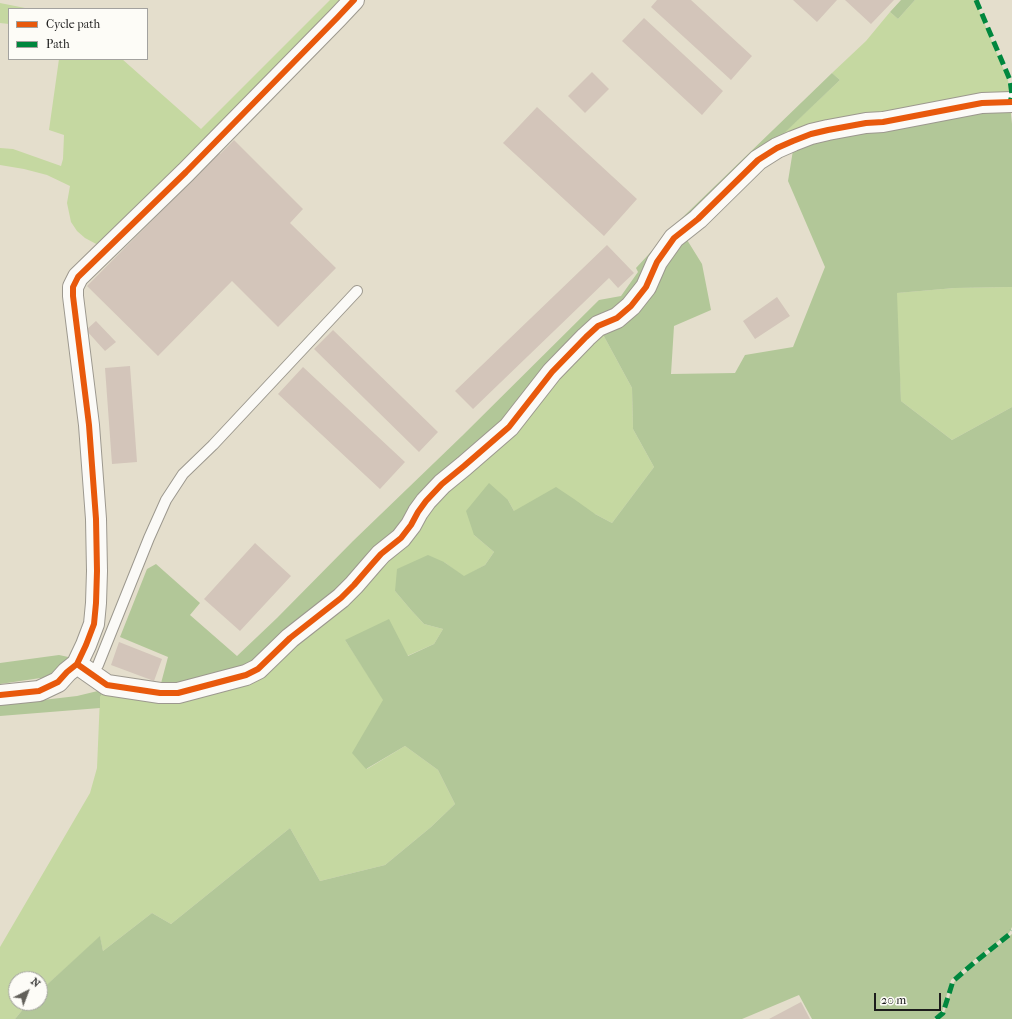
<!DOCTYPE html>
<html>
<head>
<meta charset="utf-8">
<style>
  body { margin:0 }
  #map { position:relative; width:1012px; height:1019px; overflow:hidden; background:#e4decc; font-family:"IM FELL French Canon",serif }
  canvas { display:block }
  .legend { position:absolute; left:8px; top:8px; width:140px; height:52px; box-sizing:border-box; background:#fdfcf7; border:1px solid #a3a29f; margin:0; padding:5px 7px; list-style:none; font-size:12px; color:#1c1c1c }
  .legend li { display:flex; align-items:center; gap:8px; height:20px }
  .legend b { width:20px; border:1px solid #a3a29f }
  .north { position:absolute; left:8px; top:971px; width:40px; height:40px; box-sizing:border-box; background:#fdfcf7; border:1px solid #a3a29f; border-radius:50%; rotate:42deg; font-size:11px; font-weight:700; line-height:16px; text-align:center; color:#1c1c1c }
  .north::after { content:''; display:block; margin:auto; width:14px; height:18px; background:#62605a; clip-path:polygon(50% 0,100% 100%,50% 72%,0 100%) }
  .scale { position:absolute; left:874px; top:993px; width:67px; height:18px; box-sizing:border-box; border:2px solid #1c1c1c; border-top:0; padding-left:5px; font-size:12px; line-height:14px; white-space:nowrap; color:#1c1c1c; -webkit-text-stroke:3px #fdfcf7; paint-order:stroke }
</style>
</head>
<body>
<div id="map">
<canvas width="1012" height="1019"></canvas>
<ul class="legend">
<li><b style="height:5px;background:#e8590c"></b>Cycle path</li>
<li><b style="height:5px;background:#00873e"></b>Path</li>
</ul>
<div class="north">N</div>
<div class="scale">20 m</div>
</div>
<script>
const c = document.querySelector('canvas').getContext('2d');
c.lineJoin = 'round';
function paint(path, color) { c.fillStyle = color; c.fill(path, 'evenodd'); }
const poly = rows => new Path2D(rows.map(r => 'M' + r).join(''));
function trace(path, color, width, dash) { c.strokeStyle = color; c.lineWidth = width; c.lineCap = dash ? 'butt' : 'round'; c.setLineDash(dash || []); c.stroke(path); }
paint(poly([
  [330,0,347,0,100,246,85,238,77,231,71,222,67,203,70,186,47,175,24,169,0,165,0,148,13,149,61,166,63,159,64,135,49,130,59,59,122,59,201,129],
  [915,0,975,0,1008,80,1010,95,757,158,840,80,832,73,866,41,890,12,898,19],
  [0,3,30,9,9,9,9,24,0,23],
  [1012,287,1012,407,952,440,901,401,896,293,955,288],
  [600,329,632,388,633,429,654,467,612,523,595,514,514,511,508,500,474,535,494,552,485,565,464,577,444,562,395,591,411,610,424,624,443,629,434,644,407,656,345,640,384,700,367,769,405,746,438,770,455,804,431,827,385,865,320,881,290,828,171,924,152,913,103,951,100,937,40,991,40,979,16,979,16,1003,28,1003,15,1019,0,1019,0,947,90,793,97,768,100,697,106,689,205,690,414,527]
]), '#c5d8a1');
paint(poly([
  [901,0,915,0,898,19,890,12],
  [832,73,840,80,737,178,645,286,257,667,160,687,168,657,120,637,147,569,156,564,200,603,190,615,237,656,277,618,353,541,462,436,599,300,621,296,638,272,636,268,686,214],
  [1010,105,1012,124,1012,287,955,288,897,293,901,401,952,440,1012,407,1012,927,1009,933,973,961,951,980,942,1012,934,1019,812,1019,799,995,742,1019,15,1019,28,1003,40,1003,40,991,100,936,103,951,152,913,171,924,290,828,320,881,385,865,431,827,455,804,438,770,405,746,366,769,352,753,383,700,345,640,389,619,408,656,434,644,443,629,424,624,411,610,395,591,397,569,428,555,444,562,464,576,485,565,494,552,474,535,466,511,489,483,508,500,514,511,556,487,574,499,595,514,612,523,654,467,633,429,632,388,600,329,684,235,702,264,711,310,674,326,671,374,735,373,745,355,793,347,825,267,788,181,794,144],
  [59,655,73,658,54,676,0,684,0,663],
  [106,689,100,697,100,708,0,716,0,705,77,696],
  [1012,934,1012,1019,938,1019,944,1013,954,982]
]), '#b2c798');
paint(poly([
  [657,0,691,0,752,56,731,80,651,7],
  [793,0,837,0,817,22],
  [845,0,894,0,871,24],
  [644,18,723,91,702,115,622,41],
  [592,72,609,89,585,113,568,96],
  [537,107,637,199,604,236,503,143],
  [234,140,303,209,290,223,336,268,278,327,232,281,158,356,87,286,219,153,220,154],
  [607,245,634,273,618,288,609,278,473,409,455,391],
  [777,297,790,316,755,339,743,321],
  [96,321,116,342,105,351,86,330],
  [333,330,438,432,419,452,314,349],
  [130,366,137,462,112,464,105,368],
  [303,367,405,462,380,489,278,394],
  [255,543,291,576,240,631,204,599],
  [119,642,162,659,154,681,111,665],
  [801,1002,810,1019,769,1019]
]), '#d3c5ba');
const service = poly([
  [91,674,98,665,149,538,166,500,183,474,213,445,357,291]
]);
const minor = poly([
  [77,664,107,685,160,693,178,693,246,675,258,669,290,638,341,598,354,585,373,563,381,554,401,538,411,525,418,512,426,501,442,484,464,466,509,427,552,372,586,337,598,326,617,318,631,306,646,287,657,262,674,238,698,219,758,160,777,148,793,141,811,134,828,130,866,123,883,122,982,103,1012,102],
  [0,695,39,691,58,682,67,672,77,664,86,645,94,624,96,603,97,571,96,519,89,425,73,296,73,287,78,277,186,172,337,18,354,0]
]);
trace(service, '#9c988e', 12);
trace(minor, '#9c988e', 22);
trace(service, '#fbfaf7', 10);
trace(minor, '#fbfaf7', 20);
trace(poly([
  [976,0,1010,80,1012,95,1010,102],
  [936,1019,943,1013,953,981,975,962,1010,934,1012,931]
]), '#00873e', 5, [10, 5]);
trace(poly([
  [77,664,107,685,160,693,178,693,246,675,258,669,290,638,341,598,354,585,373,563,381,554,401,538,411,525,418,512,426,501,442,484,464,466,509,427,552,372,586,337,598,326,617,318,631,306,646,287,657,262,674,238,698,219,758,160,777,148,793,141,811,134,828,130,866,123,883,122,982,103,1012,102],
  [0,695,39,691,58,682,67,672,77,664,86,645,94,624,96,603,97,571,96,519,89,425,73,296,73,287,78,277,186,172,337,18,354,0]
]), '#e8590c', 6);
</script>
</body>
</html>
